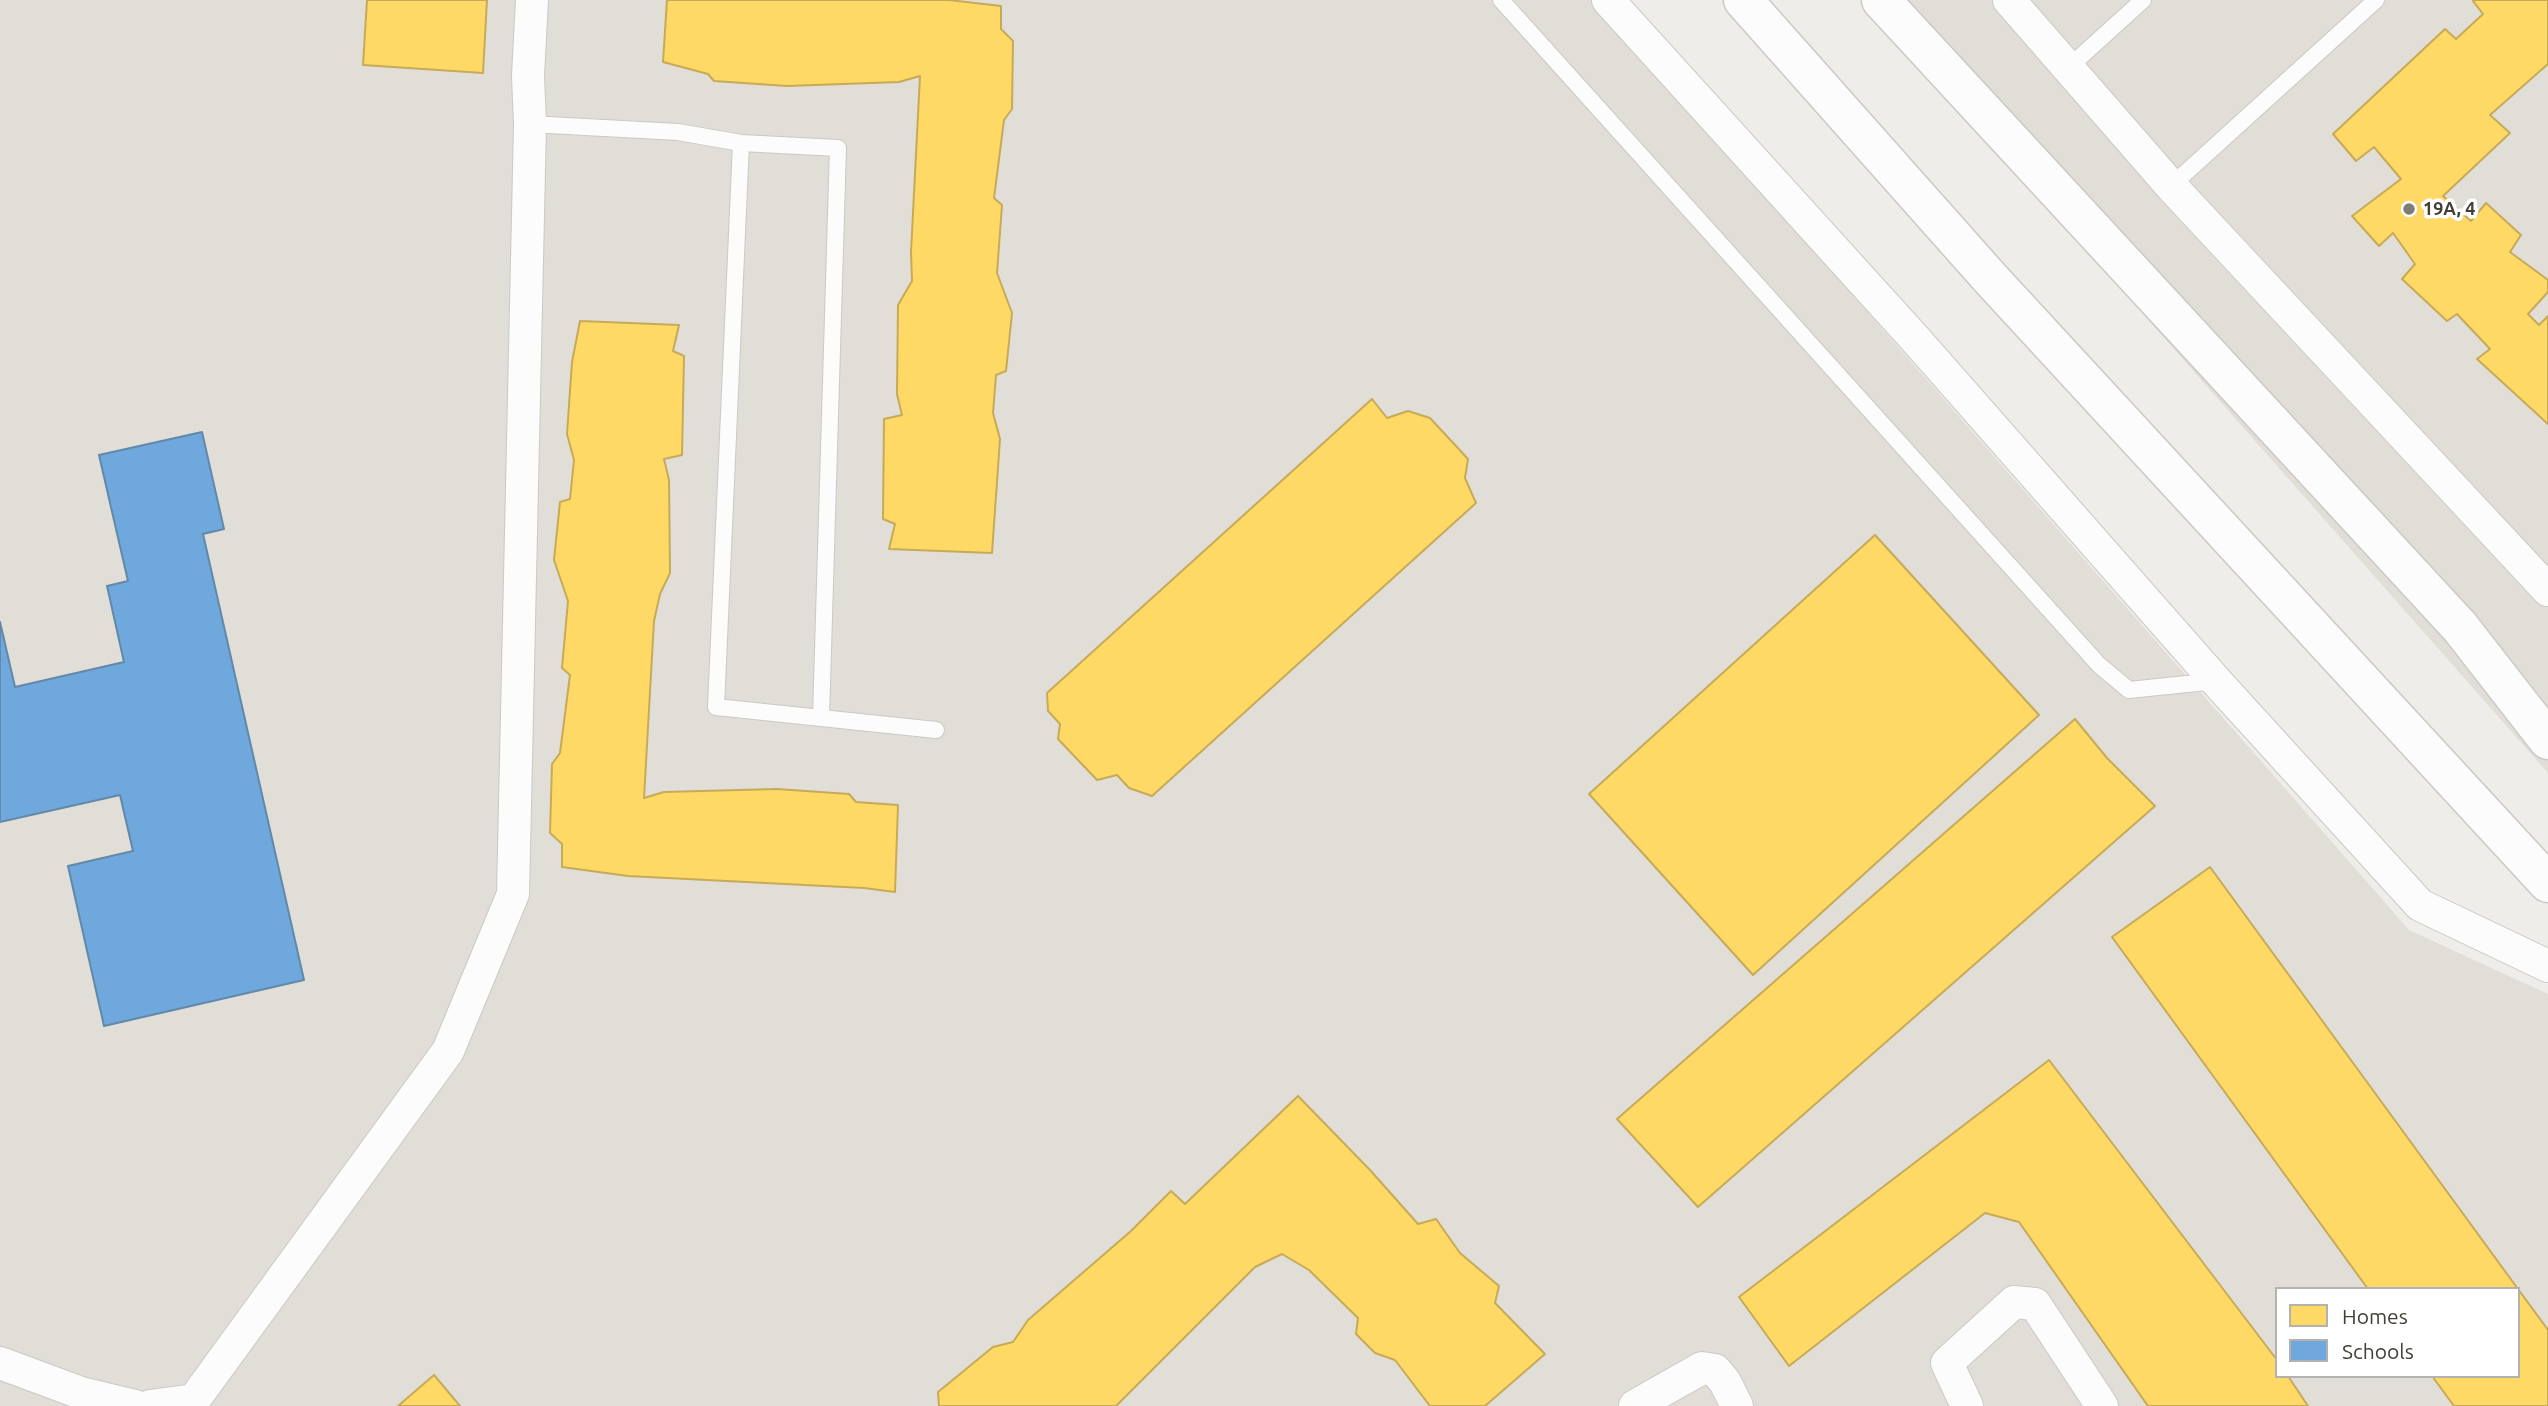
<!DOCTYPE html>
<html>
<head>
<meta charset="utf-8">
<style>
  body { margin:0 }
  #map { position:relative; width:2548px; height:1406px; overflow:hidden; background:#eeede9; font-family:Ubuntu,sans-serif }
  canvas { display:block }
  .legend { position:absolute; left:2275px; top:1287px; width:245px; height:91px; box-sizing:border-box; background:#fff; border:2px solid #b4b2af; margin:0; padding:9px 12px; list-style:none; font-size:21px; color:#433e36 }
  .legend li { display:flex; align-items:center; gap:14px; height:35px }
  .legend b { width:35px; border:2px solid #b4b2af }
</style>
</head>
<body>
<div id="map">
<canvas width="2548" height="1406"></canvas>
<ul class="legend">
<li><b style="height:19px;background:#ffd966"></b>Homes</li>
<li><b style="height:19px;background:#6fa8dc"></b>Schools</li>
</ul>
</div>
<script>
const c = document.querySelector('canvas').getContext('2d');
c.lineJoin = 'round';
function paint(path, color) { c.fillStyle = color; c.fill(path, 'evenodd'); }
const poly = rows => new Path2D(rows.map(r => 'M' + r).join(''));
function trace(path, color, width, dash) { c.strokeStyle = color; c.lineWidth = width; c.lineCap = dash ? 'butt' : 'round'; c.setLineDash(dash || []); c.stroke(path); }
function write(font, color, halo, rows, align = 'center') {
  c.font = font + ' Ubuntu,sans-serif'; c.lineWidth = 7; c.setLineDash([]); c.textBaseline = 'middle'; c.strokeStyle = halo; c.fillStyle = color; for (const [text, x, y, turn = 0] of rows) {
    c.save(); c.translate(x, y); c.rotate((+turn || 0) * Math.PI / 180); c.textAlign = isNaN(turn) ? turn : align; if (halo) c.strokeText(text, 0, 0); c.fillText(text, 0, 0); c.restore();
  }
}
paint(poly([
  [0,0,1594,0,2409,930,2548,994,2548,1406,0,1406],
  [2277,1289,2518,1289,2518,1376,2277,1376],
  [1866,0,2548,0,2548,773]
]), '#e1ded7');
const homes = poly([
  [367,0,487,0,483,73,363,65,367,0],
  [667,0,949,0,1001,6,1001,29,1013,41,1012,109,1004,120,994,198,1002,205,997,273,1012,313,1006,371,996,375,993,413,1000,439,992,553,889,549,895,524,883,519,884,419,902,415,897,394,898,305,912,281,911,252,920,76,899,82,787,86,714,81,708,74,663,62,667,0],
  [2475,0,2548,0,2548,64,2490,115,2510,133,2443,196,2471,221,2486,203,2521,235,2510,252,2548,280,2548,292,2528,314,2539,325,2548,316,2548,424,2477,359,2490,349,2457,314,2447,321,2402,279,2415,264,2393,233,2379,246,2352,216,2401,179,2374,147,2356,161,2333,134,2445,29,2456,39,2483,14,2473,1,2475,0],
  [580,321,679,325,673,351,684,356,682,455,664,459,669,480,670,573,660,594,654,621,644,798,664,792,777,789,849,794,856,802,898,805,895,892,864,888,628,876,562,867,562,844,550,833,552,764,560,753,570,675,562,668,568,601,554,560,560,502,570,499,574,460,567,434,572,362,580,321],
  [1372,399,1387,418,1408,411,1430,418,1468,459,1465,478,1476,503,1152,796,1129,788,1117,775,1097,780,1058,739,1060,724,1048,711,1047,693,1372,399],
  [1875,535,2039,715,1753,975,1589,794,1875,535],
  [2075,719,2107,758,2155,806,1698,1207,1617,1119,2075,719],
  [2210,867,2518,1289,2368,1289,2112,937,2210,867],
  [2049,1060,2277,1360,2277,1376,2288,1376,2308,1406,2148,1406,2019,1222,1985,1213,1789,1366,1739,1297,2049,1060],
  [1298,1096,1370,1170,1418,1224,1436,1219,1460,1253,1499,1286,1495,1303,1545,1354,1485,1406,1430,1406,1395,1360,1375,1353,1356,1334,1358,1318,1309,1270,1282,1254,1255,1267,1116,1406,939,1406,938,1392,993,1347,1013,1342,1028,1320,1131,1231,1171,1191,1185,1204,1298,1096],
  [2518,1289,2548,1330,2548,1406,2454,1406,2432,1376,2518,1376,2518,1289],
  [434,1375,460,1406,398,1406,434,1375]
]);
paint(homes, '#ffd966');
trace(homes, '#c7aa58', 2);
const schools = poly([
  [202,432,224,529,203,534,304,980,104,1026,68,866,133,851,120,795,0,822,0,622,15,687,124,662,107,586,128,581,99,455,202,432]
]);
paint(schools, '#6fa8dc');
trace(schools, '#6288aa', 2);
const service = poly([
  [1501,0,2099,665,2129,690,2216,681],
  [2068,68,2143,0],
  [530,124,678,132,741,143,716,707,936,730],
  [741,143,838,148,821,717],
  [2171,186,2376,0]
]);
const minor = poly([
  [1608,0,1917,341,2216,681,2420,905,2548,966],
  [2009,0,2171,186,2548,590],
  [0,1363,81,1393,135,1406],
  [150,1406,194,1400,448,1051,513,894,530,124,528,76,532,0],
  [1635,1406,1702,1368,1715,1370,1725,1382,1737,1406],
  [1967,1406,1947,1363,2014,1302,2035,1304,2102,1406]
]);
const tertiary = poly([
  [1743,0,1990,278,2548,883],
  [1881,0,2460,627,2548,740]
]);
trace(service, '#cac9c5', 18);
trace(minor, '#cac9c5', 34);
trace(tertiary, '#cac9c5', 41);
trace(service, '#fcfcfc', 16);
trace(minor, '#fcfcfc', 32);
trace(tertiary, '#fcfcfc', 38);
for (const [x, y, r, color] of [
  [2409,209,7,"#7f7b75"]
]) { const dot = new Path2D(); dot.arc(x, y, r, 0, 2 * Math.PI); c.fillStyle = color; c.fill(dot); trace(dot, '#fff', 2.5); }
write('bold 18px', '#433e36', '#fff', [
  ["19А, 4",2423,209]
], 'left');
</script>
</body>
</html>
